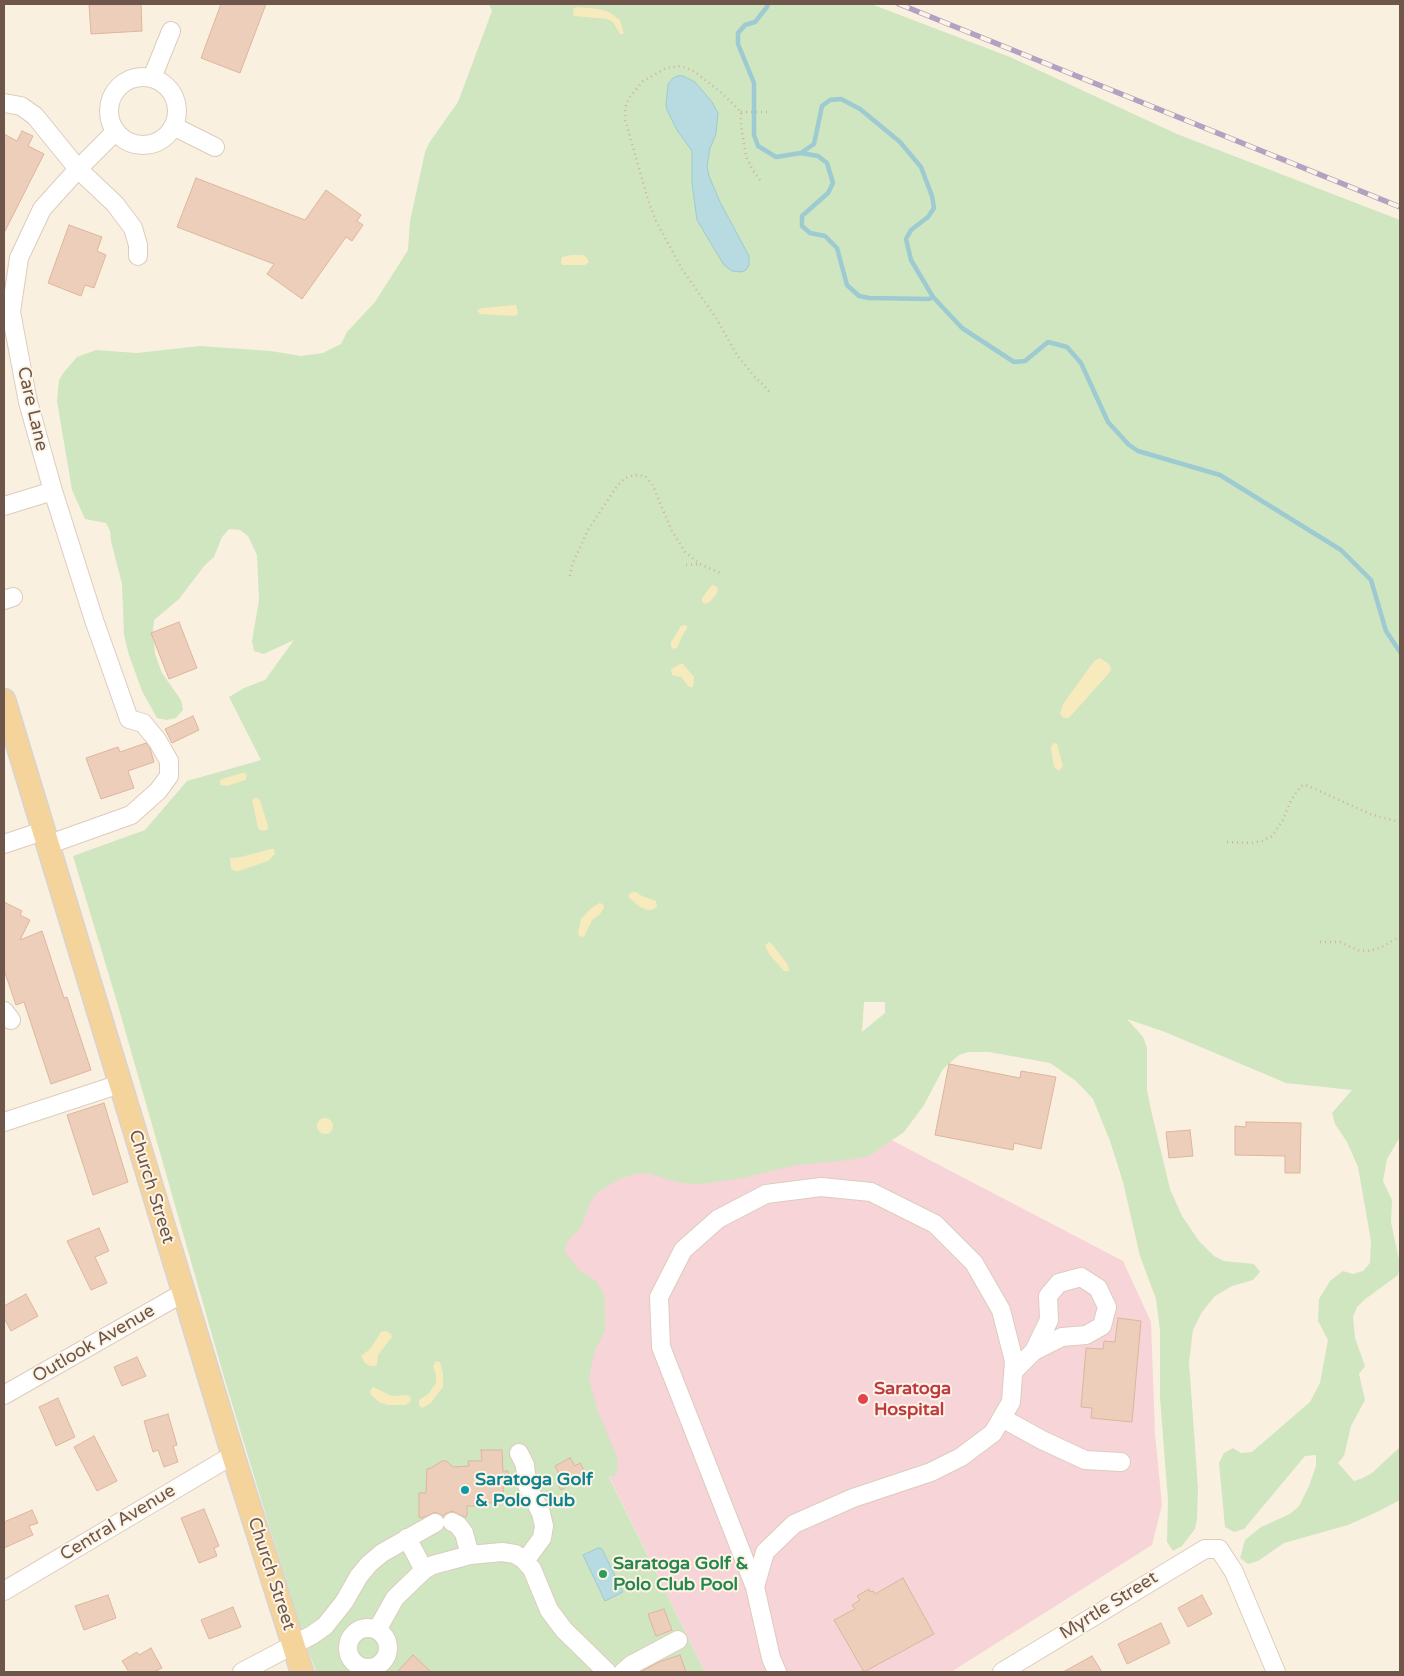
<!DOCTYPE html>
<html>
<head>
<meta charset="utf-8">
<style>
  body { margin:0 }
  #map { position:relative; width:1404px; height:1676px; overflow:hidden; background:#faf0e0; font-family:"Varela Round",sans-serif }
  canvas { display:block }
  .frame { position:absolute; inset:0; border:5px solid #6e574a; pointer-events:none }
</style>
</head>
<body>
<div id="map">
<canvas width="1404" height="1676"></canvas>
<div class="frame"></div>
</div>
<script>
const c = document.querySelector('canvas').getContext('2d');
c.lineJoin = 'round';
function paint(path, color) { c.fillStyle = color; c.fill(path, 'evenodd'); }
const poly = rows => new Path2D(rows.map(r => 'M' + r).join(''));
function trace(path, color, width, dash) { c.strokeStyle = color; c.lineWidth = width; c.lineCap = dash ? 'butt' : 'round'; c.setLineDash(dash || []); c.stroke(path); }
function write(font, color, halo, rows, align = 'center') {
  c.font = font + ' "Varela Round",sans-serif'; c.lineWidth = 4; c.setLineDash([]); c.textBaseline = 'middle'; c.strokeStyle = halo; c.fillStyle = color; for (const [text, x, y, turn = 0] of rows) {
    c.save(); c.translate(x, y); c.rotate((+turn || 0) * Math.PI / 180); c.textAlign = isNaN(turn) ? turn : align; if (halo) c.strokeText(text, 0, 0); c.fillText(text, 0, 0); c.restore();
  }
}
paint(poly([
  [855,1121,1123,1261,1151,1322,1155,1434,1162,1505,1152,1545,951,1672,705,1672,554,1364,559,1181]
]), '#f7d4d8');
paint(poly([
  [489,4,871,4,1010,57,1177,134,1400,220,1400,1137,1387,1159,1383,1181,1392,1200,1391,1222,1400,1265,1398,1275,1364,1300,1357,1307,1353,1317,1355,1338,1365,1366,1359,1374,1365,1400,1351,1426,1344,1456,1338,1463,1354,1481,1363,1478,1372,1473,1400,1447,1400,1500,1377,1512,1348,1525,1284,1543,1258,1561,1248,1564,1240,1558,1245,1540,1261,1527,1290,1514,1299,1506,1309,1486,1316,1466,1316,1455,1305,1456,1244,1529,1234,1532,1225,1527,1219,1463,1224,1453,1233,1448,1241,1453,1252,1452,1310,1402,1320,1383,1328,1340,1318,1321,1319,1299,1330,1281,1343,1271,1353,1274,1363,1271,1370,1263,1371,1241,1358,1167,1347,1142,1335,1124,1332,1113,1352,1090,1286,1083,1165,1032,1127,1019,1143,1037,1147,1048,1147,1090,1151,1110,1170,1189,1182,1216,1199,1241,1214,1256,1224,1261,1254,1264,1260,1272,1253,1280,1232,1286,1215,1296,1202,1312,1193,1330,1189,1362,1198,1488,1197,1519,1195,1529,1182,1546,1173,1551,1167,1542,1168,1500,1160,1398,1160,1331,1156,1299,1140,1256,1123,1182,1110,1141,1093,1099,1076,1081,1050,1063,989,1052,968,1052,959,1055,943,1069,924,1105,904,1132,869,1156,849,1160,796,1165,743,1178,702,1184,681,1183,650,1174,640,1173,621,1178,597,1193,591,1201,581,1227,567,1242,565,1252,579,1270,596,1281,602,1290,605,1300,605,1331,595,1350,589,1379,597,1409,617,1457,618,1466,615,1476,609,1477,705,1672,316,1672,297,1618,224,1377,117,1002,73,856,145,830,187,781,261,760,229,697,244,688,265,680,294,640,264,654,254,651,252,641,259,600,257,555,248,536,240,530,229,529,222,537,214,557,205,565,179,599,154,620,153,630,155,654,162,673,181,700,183,710,176,718,166,720,157,718,142,691,129,655,124,635,122,584,111,541,110,531,106,523,85,519,72,490,57,401,59,380,64,372,77,357,96,350,137,353,200,346,271,351,301,356,323,353,341,344,347,332,375,302,408,250,410,221,425,152,429,143,458,102,492,11],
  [864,1002,885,1002,885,1013,862,1032]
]), '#cfe6c0');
paint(poly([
  [577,7,599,9,609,12,620,20,624,34,620,34,613,22,607,19,574,16,573,9],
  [571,255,583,255,586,257,589,262,585,265,562,265,561,262,562,257],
  [516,305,518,312,517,315,514,316,480,314,477,310,482,308],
  [714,585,718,588,717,593,710,602,705,604,702,602,702,598,711,586],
  [683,625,687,626,687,629,683,634,677,648,674,649,671,647,671,642,681,626],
  [1100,658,1109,664,1111,668,1110,672,1069,718,1064,718,1060,714,1063,704,1094,661],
  [680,664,683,664,694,677,693,687,689,687,681,677,672,675,671,669],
  [1053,743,1057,744,1063,766,1059,771,1054,767,1051,748],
  [242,773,245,773,247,776,245,780,227,786,220,785,220,780,222,779],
  [256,797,260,800,268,826,267,830,261,831,258,828,252,800],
  [271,849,274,849,275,854,268,861,239,871,235,871,231,869,230,858,241,857],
  [633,892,636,892,642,896,656,901,657,907,652,910,647,910,640,907,629,898,629,894],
  [599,903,603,904,604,908,600,914,592,920,584,937,579,936,578,933,581,919,590,909],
  [769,942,772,944,788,965,789,971,784,971,769,954,765,945],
  '317 1126a8 8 0 1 1 16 0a8 8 0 1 1-16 0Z',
  [386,1331,391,1334,392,1337,378,1355,377,1365,375,1366,370,1366,365,1363,361,1356,370,1349,381,1332],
  [436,1361,440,1362,443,1373,443,1387,431,1403,422,1408,419,1405,419,1400,428,1394,436,1383,436,1375,433,1366],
  [373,1387,392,1396,408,1395,411,1398,410,1402,406,1405,388,1405,379,1402,371,1395,370,1391]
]), '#f7eabd');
const water = poly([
  [678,76,683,76,695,82,712,102,718,113,716,134,710,148,707,166,709,176,720,202,749,256,749,265,746,270,742,272,732,271,724,265,697,220,692,183,692,151,677,130,667,110,666,105,668,84,673,78,678,76],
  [598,1548,602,1549,623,1592,605,1601,583,1555,598,1548]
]);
paint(water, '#b7dbe1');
trace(water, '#9ecad2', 1);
trace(poly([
  [768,4,767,7,755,22,745,25,738,33,738,44,754,83,754,135,758,146,776,157,801,153,814,144,822,106,830,100,841,99,860,109,900,142,921,167,932,196,934,208,928,217,911,230,906,239,911,260,933,297,962,328,1014,362,1025,361,1048,342,1067,347,1081,363,1108,422,1129,445,1138,451,1220,475,1341,550,1371,580,1386,631,1400,652],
  [801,153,818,156,827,163,833,183,828,193,802,216,802,226,810,233,825,236,837,248,847,285,859,296,869,298,929,299,933,297]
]), '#9ecad2', 4.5);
const building = poly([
  [89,4,141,4,142,31,91,34,89,4],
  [221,4,266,4,240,73,201,58,221,4],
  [22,131,33,136,28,146,44,154,4,233,4,134,17,141,22,131],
  [196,178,305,220,326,190,361,215,357,221,363,225,352,241,346,237,302,299,267,274,274,264,177,227,196,178],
  [69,225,102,237,97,251,106,255,94,288,85,285,81,296,48,283,69,225],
  [179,622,197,668,169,679,151,633,179,622],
  [193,716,199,730,172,743,165,729,193,716],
  [146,743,150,748,154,762,128,771,134,788,101,799,86,758,118,747,120,752,146,743],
  [4,902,22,911,20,915,30,920,20,940,42,931,64,998,67,997,91,1070,51,1084,24,1002,16,1005,4,970,4,971,4,902],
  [949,1064,1020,1078,1021,1071,1056,1077,1041,1149,1014,1143,1013,1150,935,1135,949,1064],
  [104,1103,128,1182,93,1195,67,1115,104,1103],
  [1246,1122,1301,1123,1300,1173,1285,1173,1285,1156,1235,1155,1235,1126,1246,1127,1246,1122],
  [1190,1130,1193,1156,1169,1158,1166,1132,1190,1130],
  [99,1228,109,1251,95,1257,107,1283,91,1290,67,1241,99,1228],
  [26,1294,38,1316,11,1331,4,1318,4,1306,26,1294],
  [1118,1318,1141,1321,1132,1422,1091,1418,1092,1408,1081,1407,1086,1348,1103,1349,1104,1341,1115,1342,1118,1318],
  [137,1357,146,1376,122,1386,114,1367,137,1357],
  [58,1398,75,1437,56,1446,39,1407,58,1398],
  [168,1414,177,1445,173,1446,178,1462,164,1467,158,1450,153,1452,144,1421,168,1414],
  [94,1436,117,1481,97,1491,74,1447,94,1436],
  [481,1450,502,1450,503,1471,508,1471,509,1486,503,1486,504,1502,485,1503,485,1506,467,1506,467,1516,465,1517,452,1511,447,1513,443,1516,435,1512,422,1518,419,1517,419,1493,426,1493,427,1469,431,1468,442,1461,446,1461,453,1467,469,1466,468,1461,482,1461,481,1450],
  [570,1458,575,1466,580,1463,587,1475,561,1490,555,1479,560,1476,555,1466,570,1458],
  [204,1509,219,1546,214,1548,217,1556,199,1563,181,1518,204,1509],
  [32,1510,38,1523,29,1526,33,1535,4,1548,4,1522,32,1510],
  [903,1578,934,1634,864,1672,834,1620,855,1609,852,1605,860,1600,857,1596,869,1589,870,1592,873,1591,875,1594,903,1578],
  [108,1595,116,1618,84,1630,75,1606,108,1595],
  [1202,1595,1212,1614,1188,1627,1178,1608,1202,1595],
  [233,1607,241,1627,209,1639,201,1620,233,1607],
  [664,1609,672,1630,656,1636,648,1614,664,1609],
  [1161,1623,1170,1643,1127,1664,1118,1644,1161,1623],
  [151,1648,162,1668,154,1672,129,1672,122,1661,137,1652,139,1655,151,1648],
  [413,1655,431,1672,397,1672,413,1655],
  [680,1655,686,1672,640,1672,659,1662,680,1655],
  [1092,1656,1102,1672,1063,1672,1092,1656]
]);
paint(building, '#edceba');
trace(building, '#deb59c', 1);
const minor = poly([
  '109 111a34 34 0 1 1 68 0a34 34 0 1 1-68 0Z',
  [152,78,171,31],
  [4,103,21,106,35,116,78,169,115,204,133,228,138,245,138,256],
  [173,126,215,147],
  [4,506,53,491,28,402,11,312,19,258,42,209,78,169,116,131],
  [4,600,13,597],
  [4,844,43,831],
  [47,845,131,815,158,791,169,776,169,761,157,740,143,723,129,719,94,620,53,491],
  [4,1011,11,1020],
  [4,1122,120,1084],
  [1014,1371,1034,1351,1062,1337,1086,1335,1102,1326,1107,1307,1098,1288,1081,1277,1059,1283,1048,1296,1049,1320,1034,1351],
  [4,1395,183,1293],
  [1002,1418,1042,1440,1085,1460,1121,1462],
  [519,1453,525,1465,527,1485,541,1513,544,1526,542,1538,525,1561],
  [452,1522,458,1525,464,1533,470,1555],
  [407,1538,424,1570],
  [755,1587,765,1552,794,1524,853,1498,931,1472,961,1457,993,1433,1011,1402,1014,1361,1001,1310,974,1263,935,1224,871,1192,821,1187,766,1194,718,1219,683,1250,659,1297,661,1347,755,1587,771,1658,777,1672],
  [4,1591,233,1455],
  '348 1648a20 20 0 1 1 40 0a20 20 0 1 1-40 0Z',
  [377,1630,395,1598,424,1570,433,1565,470,1555,502,1552,515,1554,523,1559,532,1569,549,1610,564,1630,607,1672],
  [242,1672,312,1635,325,1626,344,1602,359,1576,369,1564,382,1553,435,1523],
  [623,1672,631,1665,678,1640],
  [1002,1672,1205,1549,1219,1549,1234,1572,1276,1672]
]);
const major = poly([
  [4,700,233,1455,302,1672]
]);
trace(minor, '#ddccbd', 20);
trace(major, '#d9d3d0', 25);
trace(poly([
  [741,112,770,112],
  [760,180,752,169,746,156,741,126,741,112,723,94,695,72,681,66,666,68,643,81,629,98,625,108,625,119,648,200,656,221,682,269,716,318,737,355,754,376,770,392],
  [686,565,699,564],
  [570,576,572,565,588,530,617,486,625,478,635,475,645,476,652,484,672,531,685,552,700,564,720,573],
  [1227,842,1252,843,1262,841,1272,836,1283,820,1291,800,1301,786,1306,785,1370,814,1400,822],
  [1320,942,1340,942,1360,951,1370,951,1384,946,1400,936]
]), '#d1b29e', 2.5, [1, 4]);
trace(minor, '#fff', 18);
trace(major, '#f5d49c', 22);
const rail = poly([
  [899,4,1400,207]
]);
trace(rail, '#b2a1c1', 5.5);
trace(rail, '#fdf4e6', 4, [11]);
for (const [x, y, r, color] of [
  [863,1399,6,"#e0444e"],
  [465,1490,5,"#0f9aa8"],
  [603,1574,5,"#2e9e5b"]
]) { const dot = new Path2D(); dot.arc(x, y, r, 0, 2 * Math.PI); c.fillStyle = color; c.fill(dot); trace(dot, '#fdf4e6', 2); }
write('18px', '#6e574a', '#fdf4e6', [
  ["Care Lane",32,409,77],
  ["Church Street",151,1187,73],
  ["Outlook Avenue",94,1344,-30],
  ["Central Avenue",118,1523,-31],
  ["Church Street",271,1574,72],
  ["Myrtle Street",1109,1606,-32]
]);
write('bold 18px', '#be3a42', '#fdf4e6', [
  ["Saratoga",874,1389],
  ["Hospital",874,1410]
], 'left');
write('bold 18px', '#0d838f', '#fdf4e6', [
  ["Saratoga Golf",475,1480],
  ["& Polo Club",475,1501]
], 'left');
write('bold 18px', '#27864d', '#fdf4e6', [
  ["Saratoga Golf &",613,1564],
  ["Polo Club Pool",613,1585]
], 'left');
</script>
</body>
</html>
